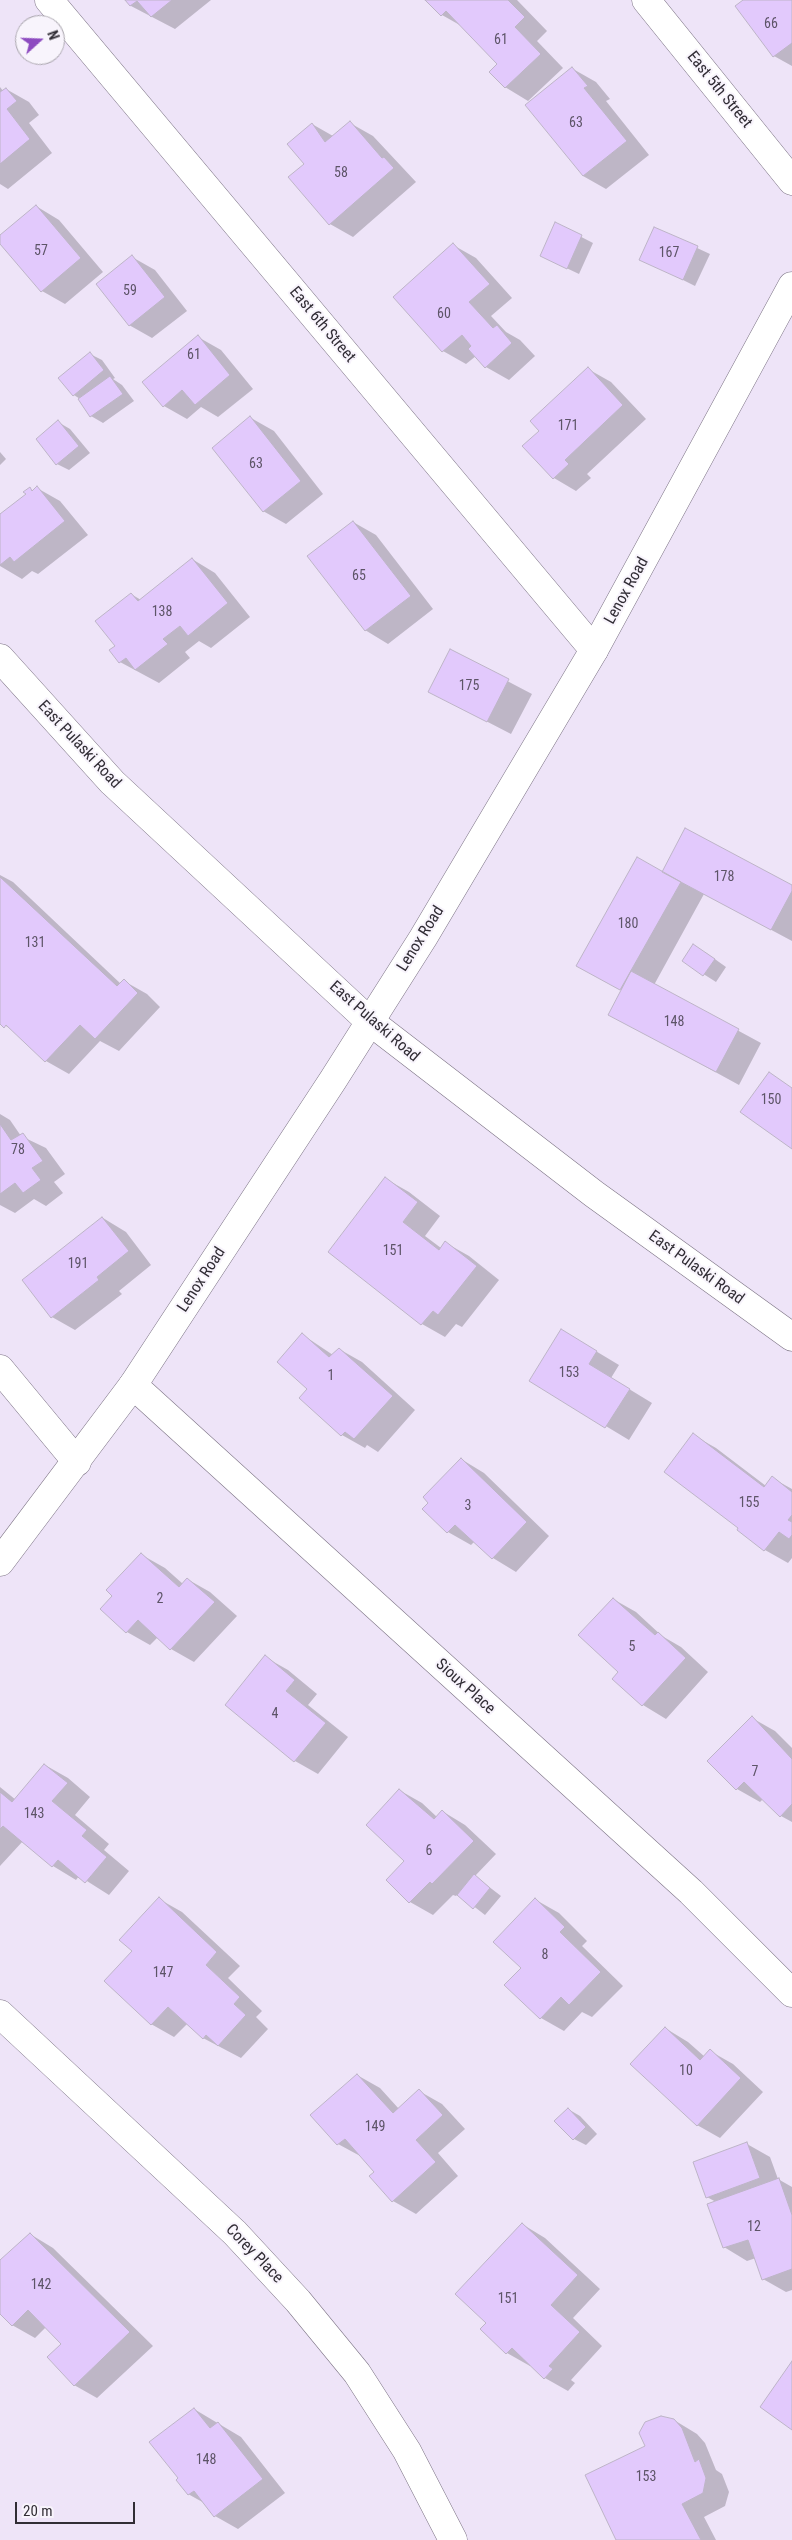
<!DOCTYPE html>
<html>
<head>
<meta charset="utf-8">
<style>
  body { margin:0 }
  #map { position:relative; width:792px; height:2540px; overflow:hidden; background:#eee4f8; font-family:"Roboto Condensed",sans-serif }
  canvas { display:block }
  .north { position:absolute; left:15px; top:15px; width:50px; height:50px; box-sizing:border-box; background:#f8f4fc; border:1px solid #a8a4ac; border-radius:50%; rotate:70deg; font-size:14px; font-weight:700; line-height:20px; text-align:center; color:#312d35 }
  .north::after { content:''; display:block; margin:auto; width:18px; height:22px; background:#8d4bc0; clip-path:polygon(50% 0,100% 100%,50% 72%,0 100%) }
  .scale { position:absolute; left:15px; top:2502px; width:120px; height:22px; box-sizing:border-box; border:2px solid #312d35; border-top:0; padding-left:6px; font-size:15px; line-height:18px; white-space:nowrap; color:#312d35; -webkit-text-stroke:4px #f8f4fc; paint-order:stroke }
</style>
</head>
<body>
<div id="map">
<canvas width="792" height="2540"></canvas>
<div class="north">N</div>
<div class="scale">20 m</div>
</div>
<script>
const c = document.querySelector('canvas').getContext('2d');
c.lineJoin = 'round';
function paint(path, color) { c.fillStyle = color; c.fill(path, 'evenodd'); }
const poly = rows => new Path2D(rows.map(r => 'M' + r).join(''));
function trace(path, color, width, dash) { c.strokeStyle = color; c.lineWidth = width; c.lineCap = dash ? 'butt' : 'round'; c.setLineDash(dash || []); c.stroke(path); }
function write(font, color, halo, rows, align = 'center') {
  c.font = font + ' "Roboto Condensed",sans-serif'; c.lineWidth = 4; c.setLineDash([]); c.textBaseline = 'middle'; c.strokeStyle = halo; c.fillStyle = color; for (const [text, x, y, turn = 0] of rows) {
    c.save(); c.translate(x, y); c.rotate((+turn || 0) * Math.PI / 180); c.textAlign = isNaN(turn) ? turn : align; if (halo) c.strokeText(text, 0, 0); c.fillText(text, 0, 0); c.restore();
  }
}
paint(poly([
  [126,0,211,0,175,29,131,6],
  [427,0,517,0,547,31,537,41,563,68,528,101,505,87,499,64,465,28,442,15],
  [745,0,792,0,792,66,774,56],
  [573,69,596,82,610,99,606,101,649,155,606,189,583,176],
  [0,87,3,91,6,89,29,102,39,115,29,123,52,153,8,189,0,184],
  [350,123,373,136,416,182,353,237,330,224,306,164,312,124,333,136],
  [36,206,59,220,103,272,65,304,42,291,0,242,0,237],
  [556,224,593,243,579,274,541,256],
  [654,228,710,254,695,286,641,259],
  [453,245,476,258,512,298,491,316,506,332,520,340,535,356,509,380,486,367,476,356,466,364,443,351],
  [132,257,155,270,187,311,152,338,129,325],
  [198,337,221,350,253,389,218,417,201,407,187,419,164,406],
  [90,354,102,360,115,378,113,379,122,385,134,401,103,423,91,416,80,399,74,395],
  [588,369,611,382,646,419,587,474,591,478,576,491,554,478,541,431],
  [251,418,274,431,323,494,286,524,263,511],
  [58,422,70,429,90,453,69,470,57,464],
  [0,452,6,459,0,465],
  [37,488,60,501,88,535,38,574,32,571,22,579,0,566,0,516,28,494,30,489,34,491],
  [353,522,376,535,433,609,388,644,365,630],
  [192,559,215,573,250,617,211,648,199,641,185,652,190,658,159,683,120,662,117,646,131,594,141,600],
  [450,651,532,694,511,734,453,704],
  [662,873,792,886,792,941,704,894,654,985,761,1043,739,1085,633,1027,622,990,578,965],
  [0,875,13,882,121,984,124,981,147,994,160,1007,119,1051,100,1041,69,1074,46,1061,18,1034,0,1022],
  [705,952,726,967,716,982,683,961],
  [0,1114,10,1120,21,1136,46,1148,65,1174,54,1182,63,1193,46,1206,34,1199,15,1213,0,1205],
  [386,1179,409,1192,440,1216,425,1236,441,1248,446,1243,469,1256,499,1280,462,1327,456,1324,445,1337,422,1324,329,1252],
  [103,1218,126,1232,151,1265,119,1291,122,1294,75,1330,52,1317],
  [303,1335,333,1355,339,1349,362,1362,415,1410,378,1452,367,1445,365,1448,342,1435,309,1389],
  [584,1344,619,1365,611,1378,652,1403,629,1440,531,1381],
  [693,1435,716,1448,766,1486,772,1478,792,1489,792,1558,788,1563,765,1550,739,1530,740,1527],
  [461,1459,484,1473,549,1536,516,1572,493,1558,475,1541,471,1545,448,1532],
  [142,1555,165,1568,183,1584,187,1579,210,1592,237,1616,194,1662,171,1649,158,1637,150,1645,127,1632,114,1596],
  [613,1599,636,1612,662,1636,681,1647,708,1672,666,1719,643,1705,614,1679,620,1672],
  [265,1657,288,1670,317,1694,308,1705,348,1737,318,1774,295,1761],
  [752,1718,775,1731,792,1748,792,1822,781,1816,763,1799,760,1802,737,1789],
  [45,1765,68,1778,90,1797,75,1815,109,1844,104,1850,129,1871,109,1895,79,1876,76,1880,53,1866,23,1841,0,1866,0,1787,16,1800],
  [399,1790,422,1803,437,1817,442,1811,465,1825,496,1854,475,1876,501,1896,485,1915,458,1894,456,1896,453,1895,433,1915,410,1902,387,1880,406,1860],
  [159,1899,182,1912,240,1966,228,1978,262,2011,256,2017,268,2029,241,2058,203,2038,188,2023,174,2037,151,2024,133,1951],
  [536,1900,559,1913,587,1941,582,1946,623,1986,592,2017,582,2012,564,2031,541,2018,522,1968],
  [665,2028,688,2042,705,2057,710,2051,733,2064,763,2092,720,2138,697,2125],
  [357,2075,380,2088,399,2109,419,2091,442,2104,465,2129,438,2153,458,2176,416,2214,393,2201,376,2172,362,2157,338,2144],
  [568,2109,580,2116,597,2134,586,2145,574,2139],
  [747,2144,770,2157,778,2179,792,2187,792,2290,786,2292,763,2279,756,2258,747,2261,724,2247,716,2202,707,2197],
  [522,2224,545,2238,600,2289,573,2318,602,2346,571,2380,575,2383,568,2391,545,2378,531,2365,530,2366,507,2353,488,2323],
  [30,2234,53,2248,153,2346,97,2398,74,2385,63,2344,46,2327,35,2338,12,2325,0,2312,0,2262],
  [194,2409,241,2437,285,2493,238,2529,215,2516,206,2504,188,2494,180,2479],
  [674,2420,697,2434,705,2443,716,2470,722,2474,729,2492,725,2506,704,2517,716,2540,617,2540,647,2447]
]), '#0003');
const building = poly([
  [125,0,172,0,151,17,137,1,130,6,125,0],
  [425,0,508,0,525,17,515,27,541,54,505,88,489,72,497,64,446,11,441,16,425,0],
  [743,0,792,0,792,43,773,57,735,6,743,0],
  [572,67,588,86,584,88,627,141,583,176,525,105,572,67],
  [6,88,17,101,7,109,30,139,0,164,0,92,6,88],
  [350,121,382,158,384,157,394,168,329,225,288,177,304,164,287,144,312,123,325,142,350,121],
  [36,205,81,258,41,292,0,244,0,235,36,205],
  [555,222,582,235,567,269,540,256,555,222],
  [654,227,698,246,683,280,639,260,654,227],
  [453,243,490,284,469,302,493,328,497,325,512,343,485,368,468,349,471,346,462,335,442,352,393,297,453,243],
  [132,255,165,297,129,326,96,284,132,255],
  [198,335,230,375,195,405,182,390,163,407,142,382,198,335],
  [90,352,104,370,73,396,58,378,90,352],
  [588,367,623,405,565,460,569,464,553,479,522,446,539,431,530,421,588,367],
  [110,376,123,394,90,417,78,399,110,376],
  [250,416,301,481,263,512,212,448,250,416],
  [58,420,79,446,56,465,36,439,58,420],
  [37,486,65,521,14,562,10,557,0,565,0,514,26,494,23,492,30,487,32,491,37,486],
  [353,521,411,596,365,631,307,556,353,521],
  [192,558,228,603,188,636,180,626,163,639,168,644,135,670,126,658,119,663,109,650,115,646,95,621,131,593,138,601,192,558],
  [450,649,509,679,487,722,428,692,450,649],
  [685,828,792,885,792,891,771,930,662,872,685,828],
  [637,857,681,882,620,990,576,966,637,857],
  [0,877,117,986,124,979,138,993,95,1039,80,1025,45,1062,6,1025,4,1028,0,1024,0,877],
  [693,944,715,959,703,976,682,961,693,944],
  [631,971,739,1029,716,1072,608,1015,631,971],
  [769,1072,792,1088,792,1149,740,1112,769,1072],
  [0,1124,11,1140,23,1133,43,1161,32,1168,41,1180,23,1193,15,1183,0,1194,0,1124],
  [385,1177,418,1202,403,1222,439,1250,445,1241,477,1266,438,1315,433,1311,421,1325,328,1252,385,1177],
  [102,1217,129,1251,97,1277,99,1280,51,1318,22,1280,102,1217],
  [561,1329,597,1351,589,1364,630,1389,605,1428,529,1381,561,1329],
  [302,1333,329,1357,339,1348,393,1396,354,1439,345,1432,341,1436,299,1398,307,1389,277,1362,302,1333],
  [693,1433,764,1487,772,1476,792,1492,792,1515,788,1520,792,1522,792,1535,789,1539,779,1532,764,1551,737,1530,738,1528,664,1472,693,1433],
  [461,1458,527,1522,492,1559,455,1525,447,1533,422,1509,428,1503,423,1497,461,1458],
  [141,1553,179,1587,187,1578,215,1602,170,1650,138,1620,126,1633,100,1609,112,1596,106,1590,141,1553],
  [613,1598,655,1635,658,1632,686,1658,642,1706,612,1679,618,1672,578,1635,613,1598],
  [265,1655,295,1680,286,1691,326,1723,294,1762,225,1705,265,1655],
  [752,1716,792,1759,792,1804,780,1817,744,1782,736,1790,707,1761,752,1716],
  [44,1764,68,1783,52,1801,87,1830,82,1836,107,1857,85,1883,58,1860,52,1867,3,1826,0,1829,0,1792,12,1802,44,1764],
  [399,1789,434,1819,442,1810,474,1841,432,1884,430,1882,409,1903,386,1880,404,1861,366,1825,399,1789],
  [474,1874,490,1888,473,1909,457,1895,474,1874],
  [159,1897,217,1952,206,1965,240,1997,234,2004,246,2015,218,2046,206,2035,203,2039,168,2007,151,2025,104,1981,132,1951,119,1940,159,1897],
  [535,1898,565,1927,560,1932,601,1972,569,2005,561,1997,540,2019,504,1985,521,1968,493,1942,535,1898],
  [665,2027,700,2060,710,2049,741,2078,697,2126,630,2064,665,2027],
  [357,2074,393,2113,419,2089,443,2115,416,2140,436,2162,392,2202,369,2176,374,2172,345,2139,337,2145,310,2115,357,2074],
  [568,2108,586,2127,573,2140,554,2121,568,2108],
  [747,2142,760,2178,706,2198,693,2162,747,2142],
  [779,2178,792,2215,792,2269,762,2280,748,2240,723,2248,707,2204,779,2178],
  [522,2223,578,2275,551,2305,580,2332,549,2366,553,2369,544,2379,512,2348,506,2354,480,2329,486,2323,455,2294,522,2223],
  [30,2233,130,2332,74,2386,47,2357,61,2344,28,2310,12,2326,0,2314,0,2260,30,2233],
  [792,2361,792,2430,760,2407,792,2361],
  [194,2408,210,2428,218,2422,263,2479,214,2517,194,2491,188,2495,176,2480,178,2478,149,2442,194,2408],
  [661,2416,674,2419,682,2428,695,2462,699,2459,706,2478,703,2493,682,2504,701,2540,616,2540,585,2475,645,2446,639,2433,645,2422,661,2416]
]);
paint(building, '#e2c9fc');
trace(building, '#bdb4c7', 1);
const minor = poly([
  [49,0,594,650],
  [646,0,792,181],
  [0,1369,77,1462],
  [133,1385,691,1892,792,1993],
  [0,2014,235,2233,298,2301,357,2373,407,2451,453,2540]
]);
const tertiary = poly([
  [0,1562,133,1385,333,1080,423,938,594,650,792,286]
]);
const secondary = poly([
  [0,658,112,782,368,1020,594,1194,792,1337]
]);
trace(minor, '#7c7384', 29);
trace(tertiary, '#7c7384', 29);
trace(secondary, '#7c7384', 29);
trace(minor, '#fff', 28);
trace(tertiary, '#fff', 28);
trace(secondary, '#fff', 28);
write('14px', '#5d5467', null, [
  ["66",771,24],
  ["61",501,40],
  ["63",576,123],
  ["58",341,173],
  ["57",41,251],
  ["167",669,253],
  ["59",130,291],
  ["60",444,314],
  ["61",194,355],
  ["171",568,426],
  ["63",256,464],
  ["65",359,576],
  ["138",162,612],
  ["175",469,686],
  ["178",724,877],
  ["180",628,924],
  ["131",35,943],
  ["148",674,1022],
  ["150",771,1100],
  ["78",18,1150],
  ["151",393,1251],
  ["191",78,1264],
  ["153",569,1373],
  ["1",331,1376],
  ["155",749,1503],
  ["3",468,1506],
  ["2",160,1599],
  ["5",632,1647],
  ["4",275,1714],
  ["7",755,1772],
  ["143",34,1814],
  ["6",429,1851],
  ["8",545,1955],
  ["147",163,1973],
  ["10",686,2071],
  ["149",375,2127],
  ["12",754,2227],
  ["142",41,2285],
  ["151",508,2299],
  ["148",206,2460],
  ["153",646,2477]
]);
write('16px', '#312d35', '#f8f4fc', [
  ["East 5th Street",719,90,51],
  ["East 6th Street",322,325,50],
  ["Lenox Road",627,591,-61],
  ["East Pulaski Road",79,745,47],
  ["Lenox Road",421,939,-58],
  ["East Pulaski Road",374,1022,41],
  ["East Pulaski Road",696,1268,36],
  ["Lenox Road",202,1280,-57],
  ["Sioux Place",465,1687,42],
  ["Corey Place",254,2254,46]
]);
</script>
</body>
</html>
